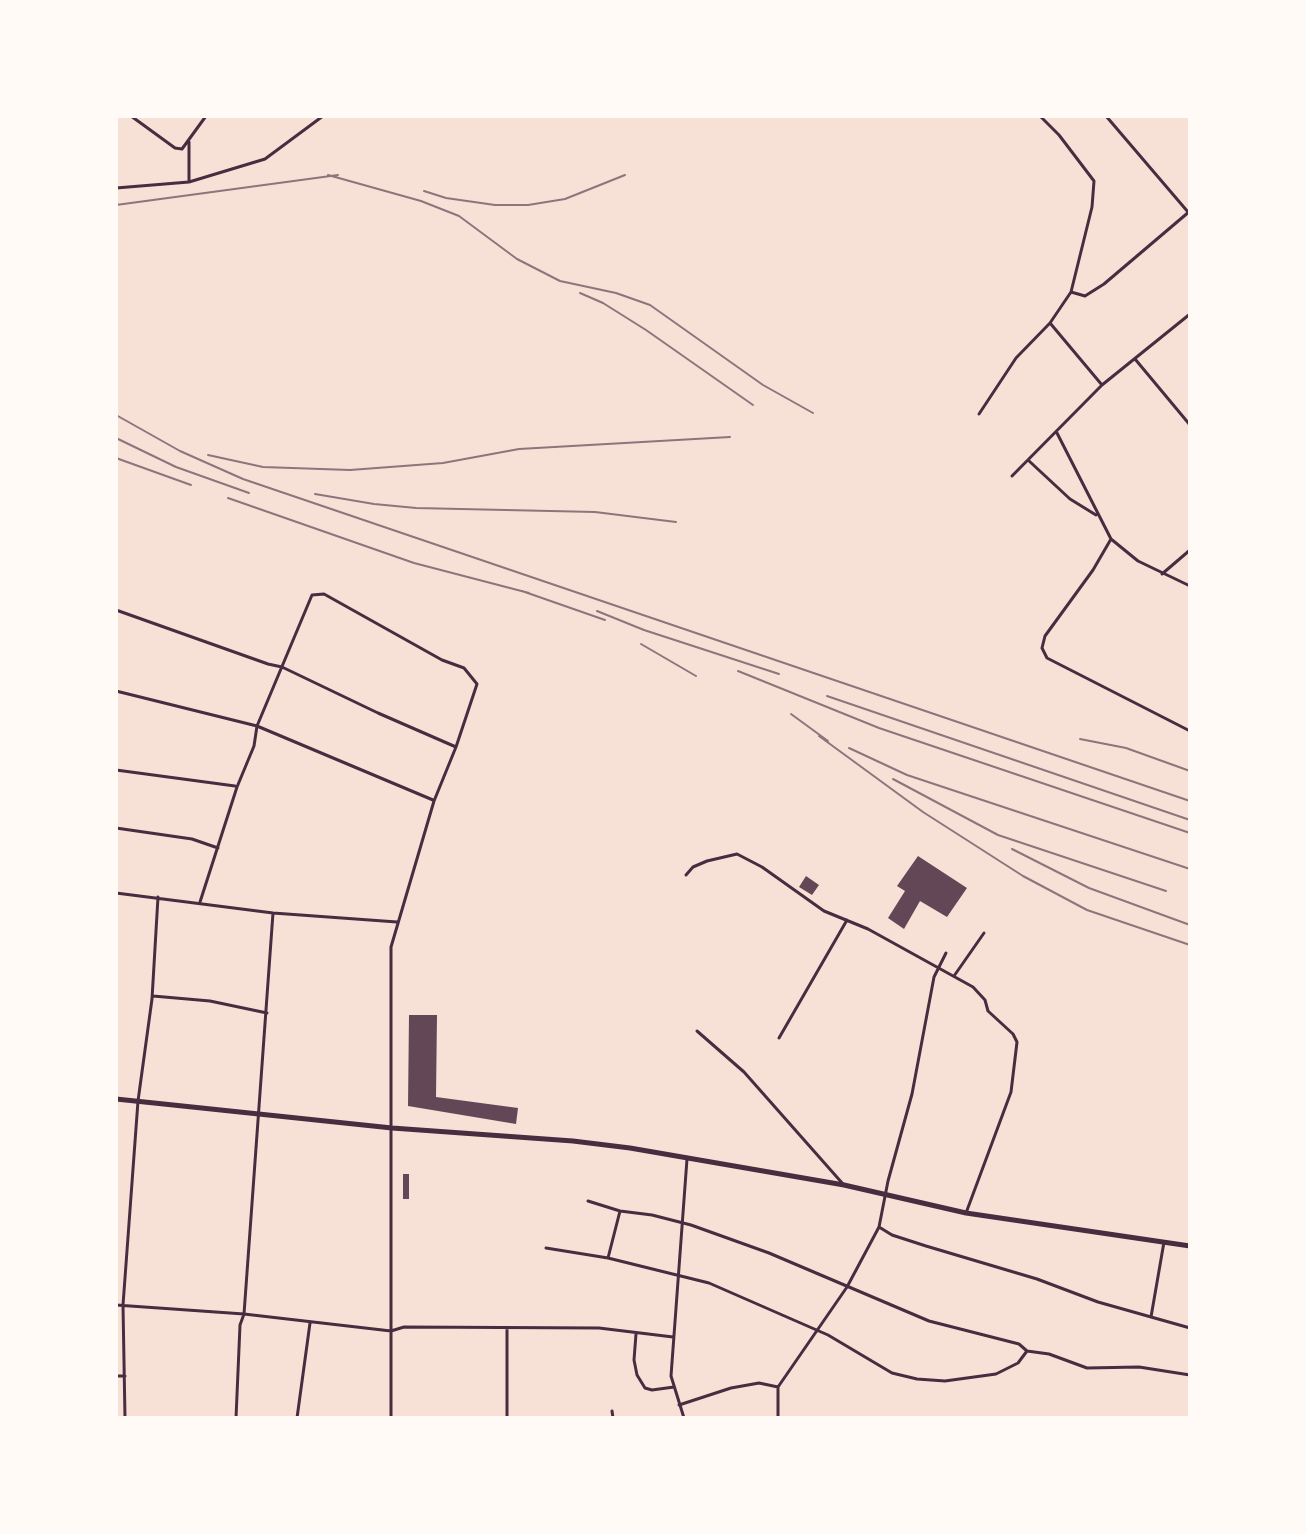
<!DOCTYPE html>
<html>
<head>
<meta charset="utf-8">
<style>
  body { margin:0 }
  #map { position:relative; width:1306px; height:1534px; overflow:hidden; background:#f7e1d7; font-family:"PT Sans",sans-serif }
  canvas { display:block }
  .frame { position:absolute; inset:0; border:118px solid #fffaf5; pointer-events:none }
</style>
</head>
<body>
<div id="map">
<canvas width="1306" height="1534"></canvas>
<div class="frame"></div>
</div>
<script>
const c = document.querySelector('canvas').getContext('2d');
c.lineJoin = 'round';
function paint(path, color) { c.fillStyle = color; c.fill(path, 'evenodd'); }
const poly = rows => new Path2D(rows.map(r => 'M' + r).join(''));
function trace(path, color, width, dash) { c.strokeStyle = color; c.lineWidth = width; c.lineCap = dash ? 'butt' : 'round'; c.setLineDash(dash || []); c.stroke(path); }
paint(poly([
  [918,856,967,888,947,917,920,901,904,929,888,918,905,891,897,886],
  [806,876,819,885,812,895,799,887],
  [409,1015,437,1015,436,1097,518,1108,516,1124,408,1106],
  [403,1174,409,1174,409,1199,403,1199]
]), '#644757');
trace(poly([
  [131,116,175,148,182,149,206,116],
  [1040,116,1059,135,1094,181,1092,207,1071,292,1050,323,1102,385],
  [1106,116,1188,212],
  [189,142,189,182],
  [116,188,189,182,265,159,323,116],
  [1071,292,1085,296,1104,284,1190,211],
  [1135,359,1190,425],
  [979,414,1016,358,1050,323],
  [1057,433,1111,539,1138,561,1190,586],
  [1028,460,1070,499,1096,515],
  [1012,476,1102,385,1190,314],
  [1111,539,1093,570,1045,636,1042,648,1047,658,1190,731],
  [1162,574,1190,550],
  [116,610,268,664,282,667,378,713,456,747],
  [116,691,257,726,433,800],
  [116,770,235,786],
  [116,828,192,839,218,848],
  [686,875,693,867,707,861,737,854,762,867,824,911,868,929,973,987,985,1000,988,1011,1013,1034,1017,1042,1011,1092,966,1213],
  [116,893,273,913,397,922],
  [200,902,237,787,254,746,257,726,312,595,324,594,442,660,464,668,477,684,456,747,434,801,391,947,391,1418],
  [954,976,984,933],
  [153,996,210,1001,267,1013],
  [697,1031,744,1072,843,1184],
  [779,1038,847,920],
  [588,1201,620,1211,652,1215,691,1225,769,1253,929,1321,1019,1344,1027,1351,1049,1354,1087,1368,1139,1367,1190,1375],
  [879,1227,892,1235,926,1246,1037,1279,1098,1302,1190,1328],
  [546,1248,608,1258,709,1283,828,1335,892,1373,917,1379,945,1381,996,1374,1018,1363,1027,1351],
  [608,1258,620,1211],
  [116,1305,244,1314,391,1331,404,1327,599,1328,673,1337],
  [1151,1317,1164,1242],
  [507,1328,507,1418],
  [636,1334,634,1360,637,1375,645,1388,652,1390,674,1387],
  [116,1376,125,1376],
  [679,1405,731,1388,759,1383,778,1387],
  [612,1411,613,1418],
  [125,1418,123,1305,138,1101,152,999,158,897],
  [236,1418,240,1325,244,1314,273,913],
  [297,1418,310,1323],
  [684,1418,671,1376,687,1159],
  [778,1418,778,1387,847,1287,879,1227,888,1181,912,1094,934,977,946,953]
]), '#4a2c40', 3);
trace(poly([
  [116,1099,392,1128,573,1141,630,1148,844,1185,966,1213,1190,1246]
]), '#4a2c40', 5);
trace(poly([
  [328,175,421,201,459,216,517,259,560,281,616,293,650,305,763,385,813,413],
  [424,191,446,198,495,205,528,205,565,199,625,175],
  [116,205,338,175],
  [580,293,603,303,646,330,753,405],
  [116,415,180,451,243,479,1190,801],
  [116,438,176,467,249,493],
  [208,455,263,467,350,470,443,463,519,449,730,437],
  [116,458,191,485],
  [315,494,374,504,416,508,595,512,676,522],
  [228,498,414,563,529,593],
  [522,591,605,620],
  [597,611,644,630,779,674],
  [641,644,696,676],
  [738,671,879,728,1190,833],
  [827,696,1190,820],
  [791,714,828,741],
  [819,736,923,812,1023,876,1087,910,1190,945],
  [1080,739,1126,748,1190,771],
  [849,748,907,775,1190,869],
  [893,779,998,835,1166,891],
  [1012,849,1089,888,1190,925]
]), '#8f747c', 2);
</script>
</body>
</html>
